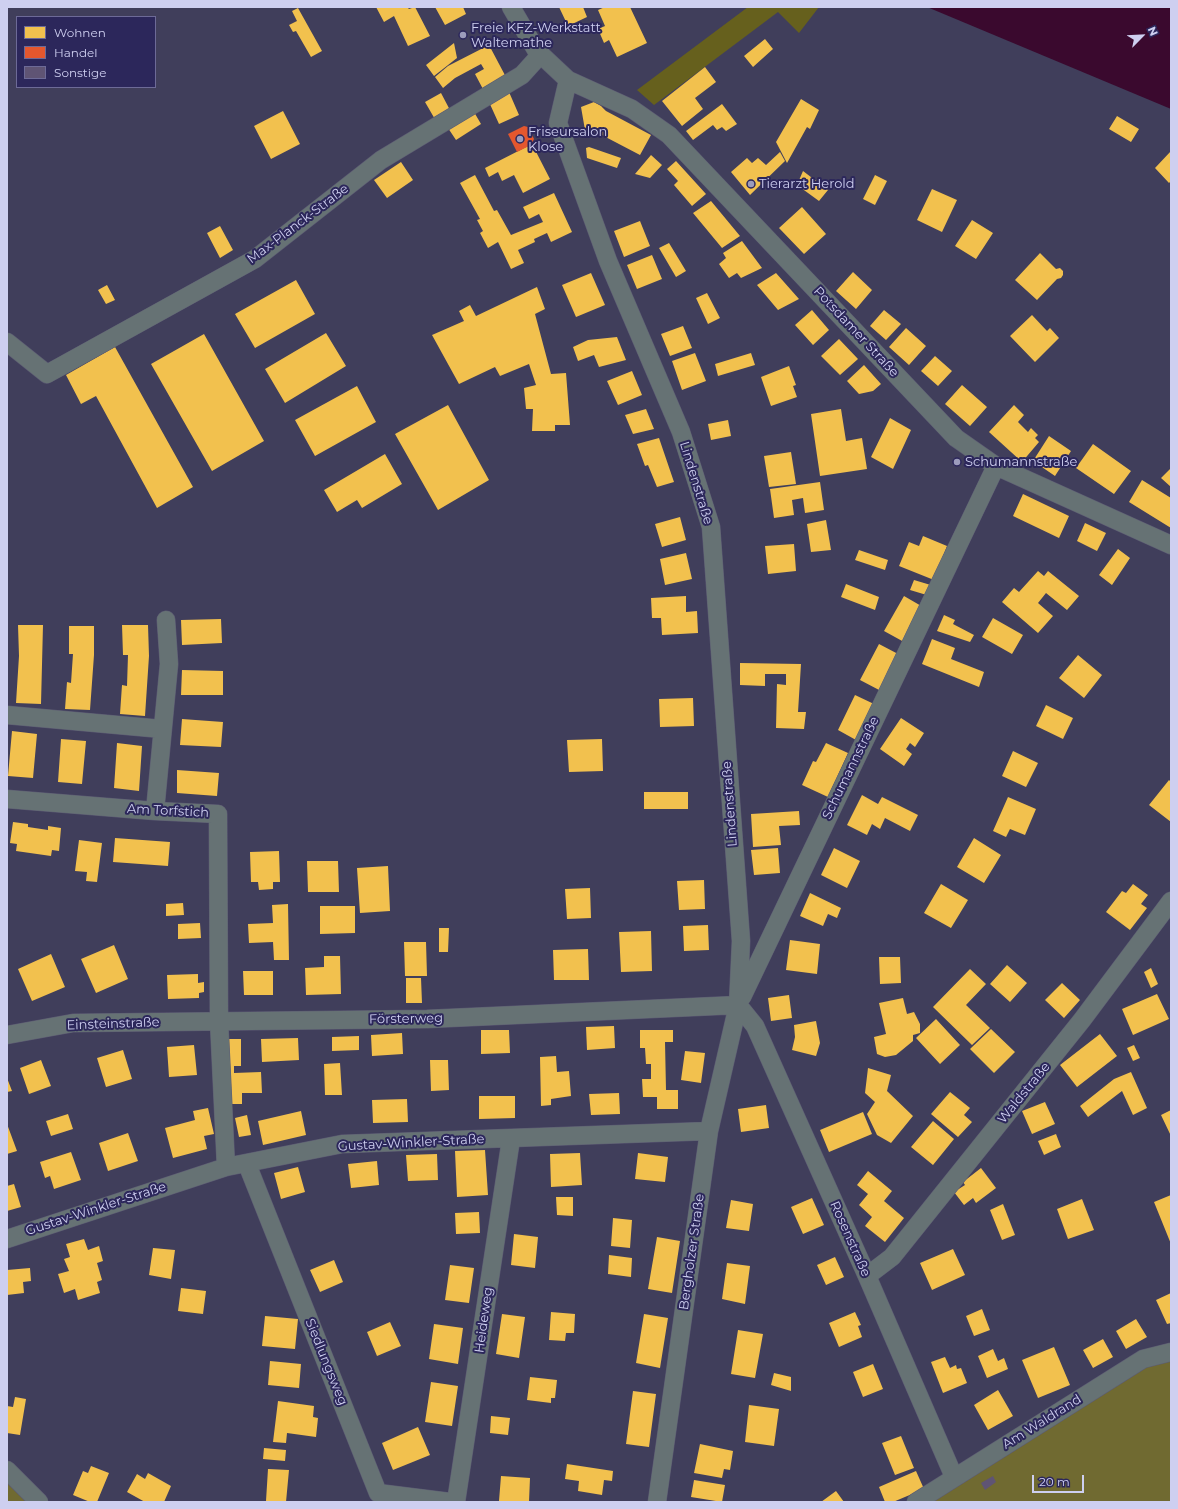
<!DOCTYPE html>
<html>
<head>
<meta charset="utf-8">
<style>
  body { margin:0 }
  #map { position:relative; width:1178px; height:1509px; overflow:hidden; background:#403e5b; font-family:Montserrat,sans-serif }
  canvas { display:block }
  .frame { position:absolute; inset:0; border:8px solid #cecff0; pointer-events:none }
  .legend { position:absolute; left:16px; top:16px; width:140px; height:72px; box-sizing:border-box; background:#2c275b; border:1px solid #6d6a97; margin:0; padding:5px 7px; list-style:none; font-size:12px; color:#cecff0 }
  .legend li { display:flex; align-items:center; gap:8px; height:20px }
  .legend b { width:20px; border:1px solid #6d6a97 }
  .north { position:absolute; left:1122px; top:16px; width:40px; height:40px; -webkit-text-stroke:3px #2c275b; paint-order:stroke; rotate:66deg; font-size:11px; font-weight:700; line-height:16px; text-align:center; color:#cecff0 }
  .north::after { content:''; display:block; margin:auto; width:14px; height:18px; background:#cecff0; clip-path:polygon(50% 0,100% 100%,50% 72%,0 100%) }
  .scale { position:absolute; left:1032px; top:1475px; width:52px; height:18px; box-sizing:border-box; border:2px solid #cecff0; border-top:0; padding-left:5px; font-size:12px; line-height:14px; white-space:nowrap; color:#cecff0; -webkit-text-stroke:3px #2c275b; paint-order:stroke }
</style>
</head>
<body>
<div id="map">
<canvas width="1178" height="1509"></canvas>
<div class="frame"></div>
<ul class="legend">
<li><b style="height:11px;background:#f2c14e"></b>Wohnen</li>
<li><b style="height:11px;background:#e4572e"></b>Handel</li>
<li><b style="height:11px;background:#5f5474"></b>Sonstige</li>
</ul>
<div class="north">N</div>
<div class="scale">20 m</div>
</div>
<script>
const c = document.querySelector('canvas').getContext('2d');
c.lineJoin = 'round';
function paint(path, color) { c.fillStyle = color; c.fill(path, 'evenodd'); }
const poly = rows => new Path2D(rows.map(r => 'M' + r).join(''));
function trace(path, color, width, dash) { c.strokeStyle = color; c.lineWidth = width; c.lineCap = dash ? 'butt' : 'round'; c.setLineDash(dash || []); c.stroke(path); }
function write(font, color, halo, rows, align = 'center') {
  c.font = font + ' Montserrat,sans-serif'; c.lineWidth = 4; c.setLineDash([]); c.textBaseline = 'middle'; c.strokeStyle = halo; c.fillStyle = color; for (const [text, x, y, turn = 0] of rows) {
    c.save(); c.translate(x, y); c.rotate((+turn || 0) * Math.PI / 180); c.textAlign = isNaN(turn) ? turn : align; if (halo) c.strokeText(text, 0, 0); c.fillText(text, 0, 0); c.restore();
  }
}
paint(poly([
  [748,7,819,7,799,33,778,12,654,105,637,90]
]), '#66601d');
paint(poly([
  [1171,1352,1171,1502,916,1502],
  [7,1470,39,1502,7,1502]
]), '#706a31');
paint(poly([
  [927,7,1171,7,1171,109]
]), '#3a092e');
paint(poly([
  [376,7,407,7,409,9,415,7,430,36,408,46,394,16,384,22],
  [435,7,463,7,466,14,445,25],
  [559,7,583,7,587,17,568,26],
  [605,7,630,7,647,43,617,57,609,40,604,43,598,29,605,26,598,10],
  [298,8,322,51,311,57,296,31,293,32,289,25,297,21,292,11],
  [765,39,773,49,753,67,744,56],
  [454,43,457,58,434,76,426,65],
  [489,45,507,79,484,91,475,74,484,69,481,64,455,78,443,88,435,77,448,66],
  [705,67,716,82,695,98,703,109,682,126,662,101],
  [509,92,519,115,499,124,489,102],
  [441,93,451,112,436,121,425,102],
  [801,99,819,110,810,129,807,127,787,163,776,142],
  [594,102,601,106,606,111,651,135,640,155,596,132,585,130,581,107],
  [722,104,737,124,726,131,722,127,717,130,713,125,693,140,686,131],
  [283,111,300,144,271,159,254,126],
  [474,112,481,124,456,140,448,128],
  [1117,116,1139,129,1131,142,1109,129],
  [532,144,550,179,523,193,514,175,502,181,498,172,489,177,485,168],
  [589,147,621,158,617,168,587,158,586,148],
  [1171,151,1171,181,1169,183,1155,168],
  [780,152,785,161,750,195,731,172,747,158,752,163,758,158,766,165],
  [651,155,662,165,650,178,635,174],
  [676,161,706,194,692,206,674,185,678,181,667,169],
  [401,162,413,180,387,198,374,180],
  [803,171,828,190,819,201,797,185],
  [475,175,494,211,497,210,511,235,543,222,539,214,529,219,523,207,554,193,572,232,551,242,547,233,534,239,535,242,518,250,524,263,511,269,498,242,488,248,480,233,483,231,477,220,480,219,460,183],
  [875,175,887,181,875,205,863,199],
  [932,189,957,200,942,232,917,220],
  [711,201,740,236,722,248,693,213],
  [802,207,826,234,804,254,779,228],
  [972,220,993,233,976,259,955,246],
  [640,221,650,246,624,257,614,231],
  [220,226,233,250,220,258,207,233],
  [742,241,762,268,741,278,737,273,729,278,719,264,726,258,723,253],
  [669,243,686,271,676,277,659,248],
  [1040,253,1056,269,1060,268,1063,271,1063,275,1061,278,1057,279,1037,300,1015,280],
  [652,255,662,279,637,289,627,265],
  [853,272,872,290,856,309,836,291],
  [591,273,605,305,576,317,562,285],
  [776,273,799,299,778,310,757,285],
  [296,280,315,314,255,348,235,314],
  [107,285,115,300,106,304,98,290],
  [537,287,545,309,535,314,551,374,566,373,570,425,555,425,555,431,532,431,533,409,526,409,524,388,536,385,529,364,500,376,495,367,459,384,432,335,464,321,459,311,470,305,476,316],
  [707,293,720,318,708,324,696,298],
  [812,310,829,330,813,345,795,325],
  [884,310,901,324,886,340,870,326],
  [1032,315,1047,331,1050,328,1059,338,1035,362,1010,336],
  [683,326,692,348,670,356,661,334],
  [906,328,926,346,909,365,889,347],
  [326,333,346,366,285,403,265,369],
  [204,334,264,441,212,471,151,364],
  [617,337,626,360,599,367,594,355,578,361,573,347,588,340],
  [839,339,858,359,840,375,821,356],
  [115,347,193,487,157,508,96,396,81,404,66,375],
  [695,353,706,381,682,390,672,361],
  [751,353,755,365,718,376,715,364],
  [935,356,952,371,938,386,921,371],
  [864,365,881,384,873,391,859,394,847,381],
  [789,366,796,385,793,386,797,397,771,406,761,377],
  [632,371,642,395,618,405,607,381],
  [962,385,987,407,970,426,945,404],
  [357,386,376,422,315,456,295,420],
  [448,405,489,480,438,510,395,434],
  [1014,405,1024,415,1018,422,1028,432,1031,428,1038,435,1035,438,1039,442,1022,462,989,432],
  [646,409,654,429,633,434,625,415],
  [841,409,846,441,862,438,867,469,820,476,811,414],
  [890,418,911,430,893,469,871,457],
  [728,420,731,436,711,440,708,424],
  [1049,436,1071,451,1055,476,1033,461],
  [659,438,674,482,657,487,648,465,645,466,637,444],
  [1093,444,1131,471,1114,494,1076,468],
  [791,452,796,484,769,487,764,456],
  [385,454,402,484,362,508,357,500,337,512,324,490],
  [1171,468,1171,487,1161,478],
  [1142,480,1171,498,1171,528,1129,502],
  [820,482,824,510,805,513,803,498,792,500,794,515,774,518,770,489],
  [1023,494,1069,516,1059,538,1013,516],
  [680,517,686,540,662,547,655,524],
  [826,520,831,550,811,552,807,524],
  [1085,523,1106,533,1097,551,1077,541],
  [923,536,947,546,934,580,899,566,909,542,919,546],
  [794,544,796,571,768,574,765,546],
  [1118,549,1130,558,1112,585,1099,575],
  [859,550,888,560,885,570,855,560],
  [686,553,692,579,665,585,660,559],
  [1038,571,1044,576,1048,571,1079,596,1067,610,1046,593,1038,603,1053,616,1038,633,1002,602,1014,588,1019,592],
  [914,580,934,586,930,596,910,590],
  [846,584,879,597,875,610,841,597],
  [686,596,686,612,697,611,698,633,662,635,661,618,652,618,651,598],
  [904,596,923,607,904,642,884,631],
  [944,615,955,620,953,624,974,635,970,642,937,631],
  [993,618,1023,635,1012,654,982,637],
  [221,619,222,643,182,645,181,620],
  [18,625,43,625,41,704,16,703,19,656],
  [122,625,148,625,149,656,145,716,120,714,122,685,127,686,128,655,123,655],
  [69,626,94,626,94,655,90,710,65,709,67,682,71,683,73,654,69,654],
  [932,639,955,648,951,659,984,672,979,687,922,664],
  [879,644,900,655,881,691,860,680],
  [1078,655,1102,675,1084,698,1059,678],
  [740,663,801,664,798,712,806,712,804,729,776,728,777,684,786,685,786,674,765,674,765,686,740,685],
  [182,670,223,671,223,695,181,695],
  [855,695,874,704,856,740,838,730],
  [693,698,694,726,660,727,659,699],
  [1046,705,1073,718,1063,739,1036,726],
  [901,718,924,733,915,747,910,743,906,749,912,754,904,766,880,749],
  [182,719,223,722,221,747,180,745],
  [12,731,37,734,33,778,8,776],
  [61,739,86,741,82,784,58,782],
  [602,739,603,771,569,772,567,740],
  [117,743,142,746,139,791,114,788],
  [826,743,848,753,828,797,802,785,813,761,816,762],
  [1013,751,1038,763,1026,787,1002,776],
  [177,770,219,773,217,796,177,793],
  [1169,780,1171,782,1171,822,1149,805],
  [644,792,688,792,688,809,644,809],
  [862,795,878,804,882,797,918,815,910,831,885,818,880,829,872,824,867,835,847,825],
  [1008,797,1036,809,1025,835,1010,829,1006,837,993,831],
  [799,811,800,825,779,826,781,845,753,847,751,814],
  [13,822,28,824,28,827,48,830,48,826,61,828,59,851,52,850,51,856,16,851,17,844,10,843],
  [115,838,170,842,168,866,113,862],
  [974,838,1001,855,984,883,957,867],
  [79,840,102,843,97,882,86,881,87,872,75,871],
  [778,848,780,873,754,875,751,850],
  [834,848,860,861,847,888,821,875],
  [279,851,280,882,273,882,273,889,259,890,258,882,251,882,250,852],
  [307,861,338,861,339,892,308,892],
  [388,866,390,911,360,913,357,868],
  [704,880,705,909,679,910,677,881],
  [941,884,968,900,951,928,924,913],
  [1133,884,1148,895,1141,904,1147,908,1130,930,1106,912,1122,891,1126,893],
  [590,888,591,918,567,919,565,889],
  [810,893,841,908,837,918,828,914,823,926,800,916],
  [183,903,184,915,166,916,166,904],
  [288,904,289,960,274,960,273,942,249,943,248,924,273,923,272,905],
  [320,906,355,906,355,933,320,934],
  [200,923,201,938,178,939,178,924],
  [708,925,709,950,684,951,683,926],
  [439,928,449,928,448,952,439,952],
  [651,931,652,971,621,972,619,932],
  [790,940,820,944,817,974,786,970],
  [404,942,426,942,427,976,405,976],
  [114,945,128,979,96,993,81,959],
  [588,949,589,980,554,980,553,950],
  [51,954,65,987,32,1001,18,969],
  [324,956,340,956,341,994,306,995,305,968,324,967],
  [879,957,900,957,901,983,880,984],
  [1007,965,1027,983,1010,1002,990,984],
  [1151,968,1158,984,1151,988,1144,972],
  [970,969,986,984,966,1005,990,1028,972,1045,933,1007],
  [243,971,273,971,273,995,244,995],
  [198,974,198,983,204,982,204,992,199,993,199,998,168,999,167,975],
  [406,978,421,978,422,1003,406,1003],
  [1062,983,1080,1000,1064,1018,1045,1000],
  [1157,994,1169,1019,1133,1035,1122,1009],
  [789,995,792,1018,771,1021,768,998],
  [903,998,907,1014,914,1012,920,1024,920,1033,913,1035,913,1041,896,1055,885,1057,877,1054,874,1037,886,1034,879,1003],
  [936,1019,960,1045,940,1064,916,1038],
  [816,1021,820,1043,816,1056,792,1050,795,1037,794,1025],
  [614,1026,615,1048,587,1050,586,1027],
  [991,1029,1015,1052,994,1073,970,1049],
  [481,1030,509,1030,510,1053,481,1054],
  [640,1030,673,1030,673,1042,665,1042,666,1090,678,1090,678,1109,657,1109,657,1097,643,1097,642,1079,651,1079,651,1064,646,1064,645,1048,640,1048],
  [402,1033,403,1054,372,1056,371,1035],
  [1100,1034,1117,1056,1077,1087,1060,1065],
  [359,1036,359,1050,332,1051,332,1037],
  [298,1038,299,1060,262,1062,261,1039],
  [225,1039,241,1039,241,1066,234,1066,234,1073,261,1072,262,1093,242,1093,242,1104,227,1104],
  [194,1045,197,1075,169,1077,167,1047],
  [1134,1045,1140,1058,1133,1061,1127,1048],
  [123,1050,132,1079,106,1087,97,1058],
  [685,1051,705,1053,701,1083,681,1080],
  [556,1056,557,1072,569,1071,571,1096,551,1099,551,1105,541,1106,540,1057],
  [41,1060,51,1086,29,1094,20,1068],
  [430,1060,448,1060,449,1090,431,1091],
  [340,1063,342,1095,325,1095,324,1064],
  [868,1068,891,1075,887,1091,913,1116,891,1143,877,1135,867,1114,875,1102,865,1093],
  [1131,1072,1147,1108,1133,1115,1122,1091,1088,1117,1080,1106,1114,1079],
  [7,1078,12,1091,7,1092],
  [950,1092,970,1108,964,1115,972,1122,958,1137,931,1114],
  [619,1093,620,1114,591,1115,589,1094],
  [479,1096,515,1096,515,1118,479,1119],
  [407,1099,408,1122,373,1123,372,1100],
  [1045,1102,1055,1124,1032,1134,1022,1111],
  [766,1105,769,1128,741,1132,738,1109],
  [208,1108,214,1134,204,1136,207,1149,173,1158,165,1128,195,1120,193,1111],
  [1171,1110,1171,1136,1161,1115],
  [301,1111,306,1135,263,1145,258,1121],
  [863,1112,872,1134,829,1152,820,1130],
  [68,1114,73,1129,51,1136,46,1121],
  [247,1115,251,1135,239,1137,235,1118],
  [933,1121,954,1139,933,1165,911,1147],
  [7,1124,17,1151,7,1154],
  [128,1133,138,1161,108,1171,99,1143],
  [1056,1134,1061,1147,1044,1155,1038,1141],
  [485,1150,488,1195,457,1197,455,1151],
  [71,1152,81,1180,54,1189,50,1176,45,1178,40,1162],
  [580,1153,582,1185,551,1187,550,1154],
  [638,1153,668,1157,665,1182,635,1179],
  [437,1154,438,1180,408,1181,406,1155],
  [377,1161,379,1185,351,1188,348,1164],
  [298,1167,305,1192,281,1199,274,1173],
  [981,1168,996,1188,976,1203,973,1198,964,1205,954,1192,965,1185,963,1182],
  [868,1171,892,1191,884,1201,904,1218,885,1242,865,1226,872,1217,859,1205,868,1194,857,1185],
  [14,1184,21,1207,7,1211,7,1186],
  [1171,1195,1171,1244,1154,1202],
  [556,1197,573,1197,573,1216,557,1215],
  [812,1198,824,1225,803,1234,791,1207],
  [1082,1199,1094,1230,1068,1239,1057,1209],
  [731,1200,753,1204,749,1231,726,1228],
  [1003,1204,1015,1235,1002,1240,990,1210],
  [479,1212,480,1233,456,1234,455,1213],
  [613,1218,632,1220,630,1248,611,1246],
  [514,1234,538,1237,535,1268,511,1265],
  [657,1237,680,1241,672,1293,648,1289],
  [84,1239,88,1250,99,1246,103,1261,97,1263,102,1280,97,1282,100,1293,78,1300,75,1289,64,1293,58,1274,69,1271,64,1259,70,1257,66,1244],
  [153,1248,175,1250,171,1279,149,1275],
  [953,1249,965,1275,932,1290,920,1263],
  [609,1255,632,1258,631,1277,608,1274],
  [835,1257,844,1277,826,1285,817,1265],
  [334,1260,343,1282,320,1292,310,1270],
  [727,1263,750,1266,745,1304,722,1299],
  [450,1265,474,1268,469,1303,445,1300],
  [30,1268,31,1281,23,1282,24,1293,7,1295,7,1270],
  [181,1288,206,1291,203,1314,178,1311],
  [1171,1293,1171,1323,1167,1324,1156,1300],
  [982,1309,990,1330,974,1336,966,1316],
  [551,1312,575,1314,574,1333,566,1333,565,1341,549,1340],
  [855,1312,861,1325,858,1326,862,1337,839,1347,829,1323],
  [502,1314,525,1317,519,1358,496,1354],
  [644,1314,668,1318,660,1368,636,1363],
  [265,1316,298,1319,295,1349,262,1346],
  [1136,1319,1147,1337,1126,1349,1116,1331],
  [390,1322,401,1346,377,1356,367,1332],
  [434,1324,463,1328,458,1364,429,1359],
  [738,1330,763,1334,755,1378,731,1374],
  [1103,1339,1113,1357,1093,1368,1083,1350],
  [1054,1347,1070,1385,1038,1398,1022,1360],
  [993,1349,998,1361,1004,1358,1008,1369,987,1378,978,1356],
  [945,1357,950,1368,956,1365,957,1369,961,1368,967,1383,943,1393,931,1362],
  [270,1361,301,1364,299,1388,268,1385],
  [873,1364,883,1389,863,1397,853,1372],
  [774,1373,791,1377,791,1391,771,1385],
  [530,1377,557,1380,555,1398,551,1398,551,1403,527,1400],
  [431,1382,458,1386,452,1426,425,1422],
  [998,1390,1013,1416,988,1430,974,1405],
  [633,1391,656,1394,649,1447,626,1444],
  [15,1397,26,1399,20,1435,7,1433,7,1406,13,1407],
  [278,1401,314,1406,313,1417,318,1418,316,1437,287,1433,286,1443,273,1442],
  [749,1405,779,1409,774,1446,745,1442],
  [491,1416,510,1418,508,1435,490,1433],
  [418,1427,430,1455,393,1470,382,1443],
  [901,1436,914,1468,895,1475,882,1443],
  [700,1444,733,1451,730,1470,724,1469,722,1478,694,1473],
  [264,1448,286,1450,285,1461,263,1459],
  [567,1464,613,1471,612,1481,604,1480,602,1495,578,1491,579,1481,565,1479],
  [91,1466,109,1473,97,1502,90,1502,73,1495,83,1471,88,1473],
  [268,1469,289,1470,286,1502,266,1501],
  [916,1471,924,1489,893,1502,885,1502,879,1487],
  [148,1473,171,1486,164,1502,145,1502,127,1492,137,1474,145,1479],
  [501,1476,530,1478,529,1502,499,1501],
  [694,1480,725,1485,722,1502,691,1497],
  [836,1491,844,1502,821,1502]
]), '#f2c14e');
paint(poly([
  [524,126,528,127,534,139,531,145,517,152,508,134]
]), '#e4572e');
paint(poly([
  [993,1476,996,1482,985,1490,981,1483]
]), '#5f5474');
const minor = poly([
  [511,7,536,50,568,80,632,109,669,135,956,438,996,466,1171,545],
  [568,80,558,123,608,261,681,432,711,527,741,941,738,1005,709,1131,657,1502],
  [7,342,47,374,255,259,381,160,522,75,541,54],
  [7,715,162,729],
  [7,799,155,811,218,814,219,1021,226,1167],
  [155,811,169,664,166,620],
  [742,997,996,466],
  [738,1005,755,1026,867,1276,954,1477],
  [7,1035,73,1023,427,1019,738,1005],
  [247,1164,378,1493,450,1502],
  [7,1239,226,1167,342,1144,709,1131],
  [867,1276,892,1257,1082,1020,1171,901],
  [7,1470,39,1502],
  [456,1502,511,1139],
  [916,1502,1143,1359,1171,1352]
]);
trace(minor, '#5c5b73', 19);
trace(minor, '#667274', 18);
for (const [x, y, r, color] of [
  [463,35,4,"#9c9cbc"],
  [520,139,4,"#9c9cbc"],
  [751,184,4,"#9c9cbc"],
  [957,462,4,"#9c9cbc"]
]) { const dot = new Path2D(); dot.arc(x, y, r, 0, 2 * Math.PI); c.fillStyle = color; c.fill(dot); trace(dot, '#2c275b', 1.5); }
write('13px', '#cecff0', '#2c275b', [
  ["Freie KFZ-Werkstatt",471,28],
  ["Waltemathe",471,43],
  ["Friseursalon",528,132],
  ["Klose",528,147],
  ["Tierarzt Herold",759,184],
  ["Schumannstraße",965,462]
], 'left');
write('13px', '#cecff0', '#2c275b', [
  ["Max-Planck-Straße",298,224,-37],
  ["Potsdamer Straße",856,332,47],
  ["Lindenstraße",696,483,73],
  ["Schumannstraße",851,768,-64],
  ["Lindenstraße",730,804,-94],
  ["Am Torfstich",168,811,3],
  ["Försterweg",406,1019,-1],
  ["Einsteinstraße",113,1024,-2],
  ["Waldstraße",1024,1093,-51],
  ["Gustav-Winkler-Straße",411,1143,-3],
  ["Gustav-Winkler-Straße",96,1209,-18],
  ["Rosenstraße",850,1239,66],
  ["Bergholzer Straße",692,1252,-82],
  ["Heideweg",484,1320,-82],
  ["Siedlungsweg",326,1362,68],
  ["Am Waldrand",1042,1422,-32]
]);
</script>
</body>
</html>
